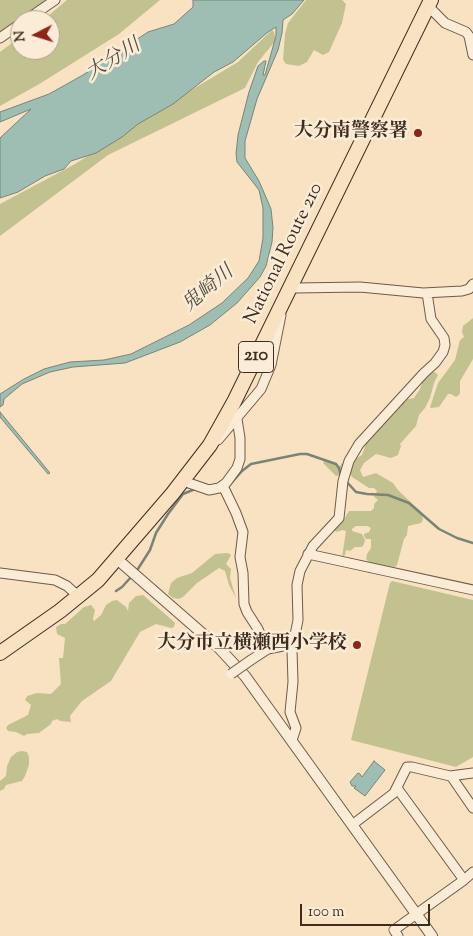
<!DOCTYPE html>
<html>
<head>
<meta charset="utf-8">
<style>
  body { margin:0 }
  #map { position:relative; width:473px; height:936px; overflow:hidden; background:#f9e2c2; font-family:"Sorts Mill Goudy",serif }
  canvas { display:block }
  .north { position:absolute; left:10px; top:10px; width:50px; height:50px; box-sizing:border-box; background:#fbecd7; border:1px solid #b09f8d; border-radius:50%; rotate:265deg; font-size:14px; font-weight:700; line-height:20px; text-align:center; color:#3f2c1e }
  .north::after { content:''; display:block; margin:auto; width:18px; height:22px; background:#8f2418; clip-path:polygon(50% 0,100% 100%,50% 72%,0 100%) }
  .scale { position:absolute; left:300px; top:904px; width:130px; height:22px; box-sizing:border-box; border:2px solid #3f2c1e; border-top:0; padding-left:6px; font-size:15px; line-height:18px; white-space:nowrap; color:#3f2c1e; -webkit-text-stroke:4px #fbecd7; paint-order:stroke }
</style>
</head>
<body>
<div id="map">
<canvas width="473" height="936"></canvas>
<div class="north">N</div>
<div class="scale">100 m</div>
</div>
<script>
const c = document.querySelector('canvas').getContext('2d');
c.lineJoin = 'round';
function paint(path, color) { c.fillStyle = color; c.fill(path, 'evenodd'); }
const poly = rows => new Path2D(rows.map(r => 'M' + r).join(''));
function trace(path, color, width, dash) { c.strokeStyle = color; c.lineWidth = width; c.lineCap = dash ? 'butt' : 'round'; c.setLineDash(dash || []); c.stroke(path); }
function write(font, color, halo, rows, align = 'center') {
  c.font = font + ' "Sorts Mill Goudy","Noto Serif JP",serif'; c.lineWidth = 5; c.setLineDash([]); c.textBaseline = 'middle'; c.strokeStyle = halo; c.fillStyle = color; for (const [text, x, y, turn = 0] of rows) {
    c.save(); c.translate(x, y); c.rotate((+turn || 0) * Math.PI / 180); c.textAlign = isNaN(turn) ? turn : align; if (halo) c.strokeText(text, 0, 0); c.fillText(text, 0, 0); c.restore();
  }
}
paint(poly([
  [0,0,48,0,0,34],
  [67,0,160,0,119,34,41,83,0,106,0,52,20,37,20,50,50,50,50,20,43,20],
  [306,0,342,0,346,4,342,23,329,52,323,55,314,50,307,62,299,66,286,64,283,60,285,34,288,23],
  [272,30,274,32,276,40,258,62,245,88,108,155,0,236,0,204,75,164,118,137,130,127,238,62],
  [473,318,473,359,460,381,460,394,456,397,451,394,448,394,439,407,431,408,430,407,438,383,455,360,460,340,464,337,462,332,463,326],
  [435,372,438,375,434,383,430,398,425,408,419,415,416,426,400,444,401,446,398,455,391,458,376,454,364,463,360,470,363,477,376,473,393,483,398,490,422,513,423,520,421,523,408,526,407,535,404,539,397,565,395,567,370,563,366,559,367,554,371,548,371,539,366,539,364,536,364,534,369,532,371,528,367,526,356,526,352,529,352,531,362,534,365,540,364,544,362,547,355,547,350,551,346,550,345,555,342,557,346,531,343,530,336,532,334,528,344,519,349,511,371,511,374,508,374,504,378,500,374,497,377,491,374,488,369,488,352,477,350,473,353,460,362,455,367,441,404,400,414,398,420,389,424,378,430,373],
  [328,460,339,467,342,463,344,464,341,475,336,476,323,463,324,461],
  [228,553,231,555,226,564,231,569,230,578,236,598,229,585,225,571,219,568,197,583,183,597,179,599,173,598,168,594,171,583,177,578,192,573,215,554],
  [392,581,473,600,473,757,456,767,351,740,390,583],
  [143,595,172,620,175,623,174,627,171,628,156,624,140,632,111,681,82,701,70,716,71,722,60,721,57,719,52,721,51,724,39,733,27,734,24,736,16,732,8,731,6,728,8,725,28,715,31,705,25,700,27,696,37,693,51,694,61,684,59,658,63,658,65,638,57,634,56,627,61,624,65,624,84,607,91,605,95,610,93,619,94,621,101,615,106,605,112,601,117,600,126,607,128,611,129,603,136,596],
  [22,751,27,752,29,757,29,765,25,776,22,781,6,785,4,789,0,791,0,781,6,776,7,766,11,757,17,752]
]), '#c2c290');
const water = poly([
  [193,0,304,0,292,14,283,20,282,33,278,50,257,99,245,141,245,158,259,181,271,209,273,228,272,242,266,266,260,277,237,303,210,325,180,342,125,363,73,367,50,372,22,384,4,399,3,405,0,407,0,394,24,379,44,369,70,362,104,360,131,354,189,325,222,303,248,278,259,261,263,238,263,208,259,190,237,162,236,154,238,135,249,92,258,66,264,61,266,61,263,75,265,75,276,36,276,27,268,32,233,62,214,72,173,104,138,124,122,137,96,153,71,161,64,169,45,176,18,192,0,198,0,138,31,109,0,122,0,112,49,94,83,75,148,32,174,24,193,7,193,0],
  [0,412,50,473,48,474,0,417,0,412],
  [374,761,385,770,365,796,354,788,356,786,352,786,350,782,358,773,360,774,362,777,374,761]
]);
paint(water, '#9ebeb3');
trace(water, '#788477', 1);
trace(poly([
  [345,480,356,492,367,494,388,495,409,503,439,529,457,538,473,543],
  [226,489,242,471,251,464,300,454,307,454,336,464,339,468,341,477],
  [136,572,150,550,156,533,168,514,183,494,195,489],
  [116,591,122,587,132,576]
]), '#788477', 2.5);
const minor = poly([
  [428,6,445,23,466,32,469,36,473,55],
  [26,20,55,0],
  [0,38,20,24],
  [290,286,296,288,360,287,423,293,462,291,469,289,473,284],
  [218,440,261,389,271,365,281,315],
  [183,481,209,490,219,488,226,483,237,468,240,459,240,438,237,419],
  [223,486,236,513,243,532,240,557,243,573,244,604,247,612,258,629,266,650],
  [308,554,473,590],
  [0,573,55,580,67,586,79,597],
  [251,660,268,649,293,644],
  [292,740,296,728,290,712,293,682,292,650,298,620,297,585,300,571,313,546,339,518,343,481,349,461,359,444,424,373,435,363,443,352,445,345,444,338,431,319,427,293],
  [451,776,473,808],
  [397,788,464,880],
  [352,825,394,793,407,767,412,767,450,776,473,773],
  [398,936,394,930,464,880,473,872]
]);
const tertiary = poly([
  [117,559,219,648,245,676,432,936]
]);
const trunk = poly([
  [0,653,60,611,98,580,173,493,210,445,234,402,431,0]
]);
trace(minor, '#6e5a47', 11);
trace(tertiary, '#6e5a47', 12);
trace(trunk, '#3f2c1e', 16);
trace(minor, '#fbecd7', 9);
trace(tertiary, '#fbecd7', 10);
trace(trunk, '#f9e2c2', 14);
const minorBridge = poly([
  [231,674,251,660]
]);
trace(minorBridge, '#6e5a47', 11, []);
trace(minorBridge, '#fbecd7', 9);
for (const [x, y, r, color] of [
  [418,133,5,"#8f2418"],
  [357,645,5,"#8f2418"]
]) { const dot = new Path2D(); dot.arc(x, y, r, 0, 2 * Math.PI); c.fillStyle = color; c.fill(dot); trace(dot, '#fbecd7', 2); }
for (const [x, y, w] of [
  [256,357,35]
]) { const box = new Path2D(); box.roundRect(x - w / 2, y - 15.5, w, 31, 4); c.fillStyle = '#fbecd7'; c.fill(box); trace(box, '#3f2c1e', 1); }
write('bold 18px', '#3f2c1e', null, [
  ["210",256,357]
]);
write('bold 19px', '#3f2c1e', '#fbecd7', [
  ["大分南警察署",408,133],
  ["大分市立横瀬西小学校",347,645]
], 'right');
write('19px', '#3f2c1e', '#fbecd7', [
  ["National Route 210",285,254,-64]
]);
write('italic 20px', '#575043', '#fbecd7', [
  ["大分川",114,61,-32],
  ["鬼崎川",209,290,-40]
]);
</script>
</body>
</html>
